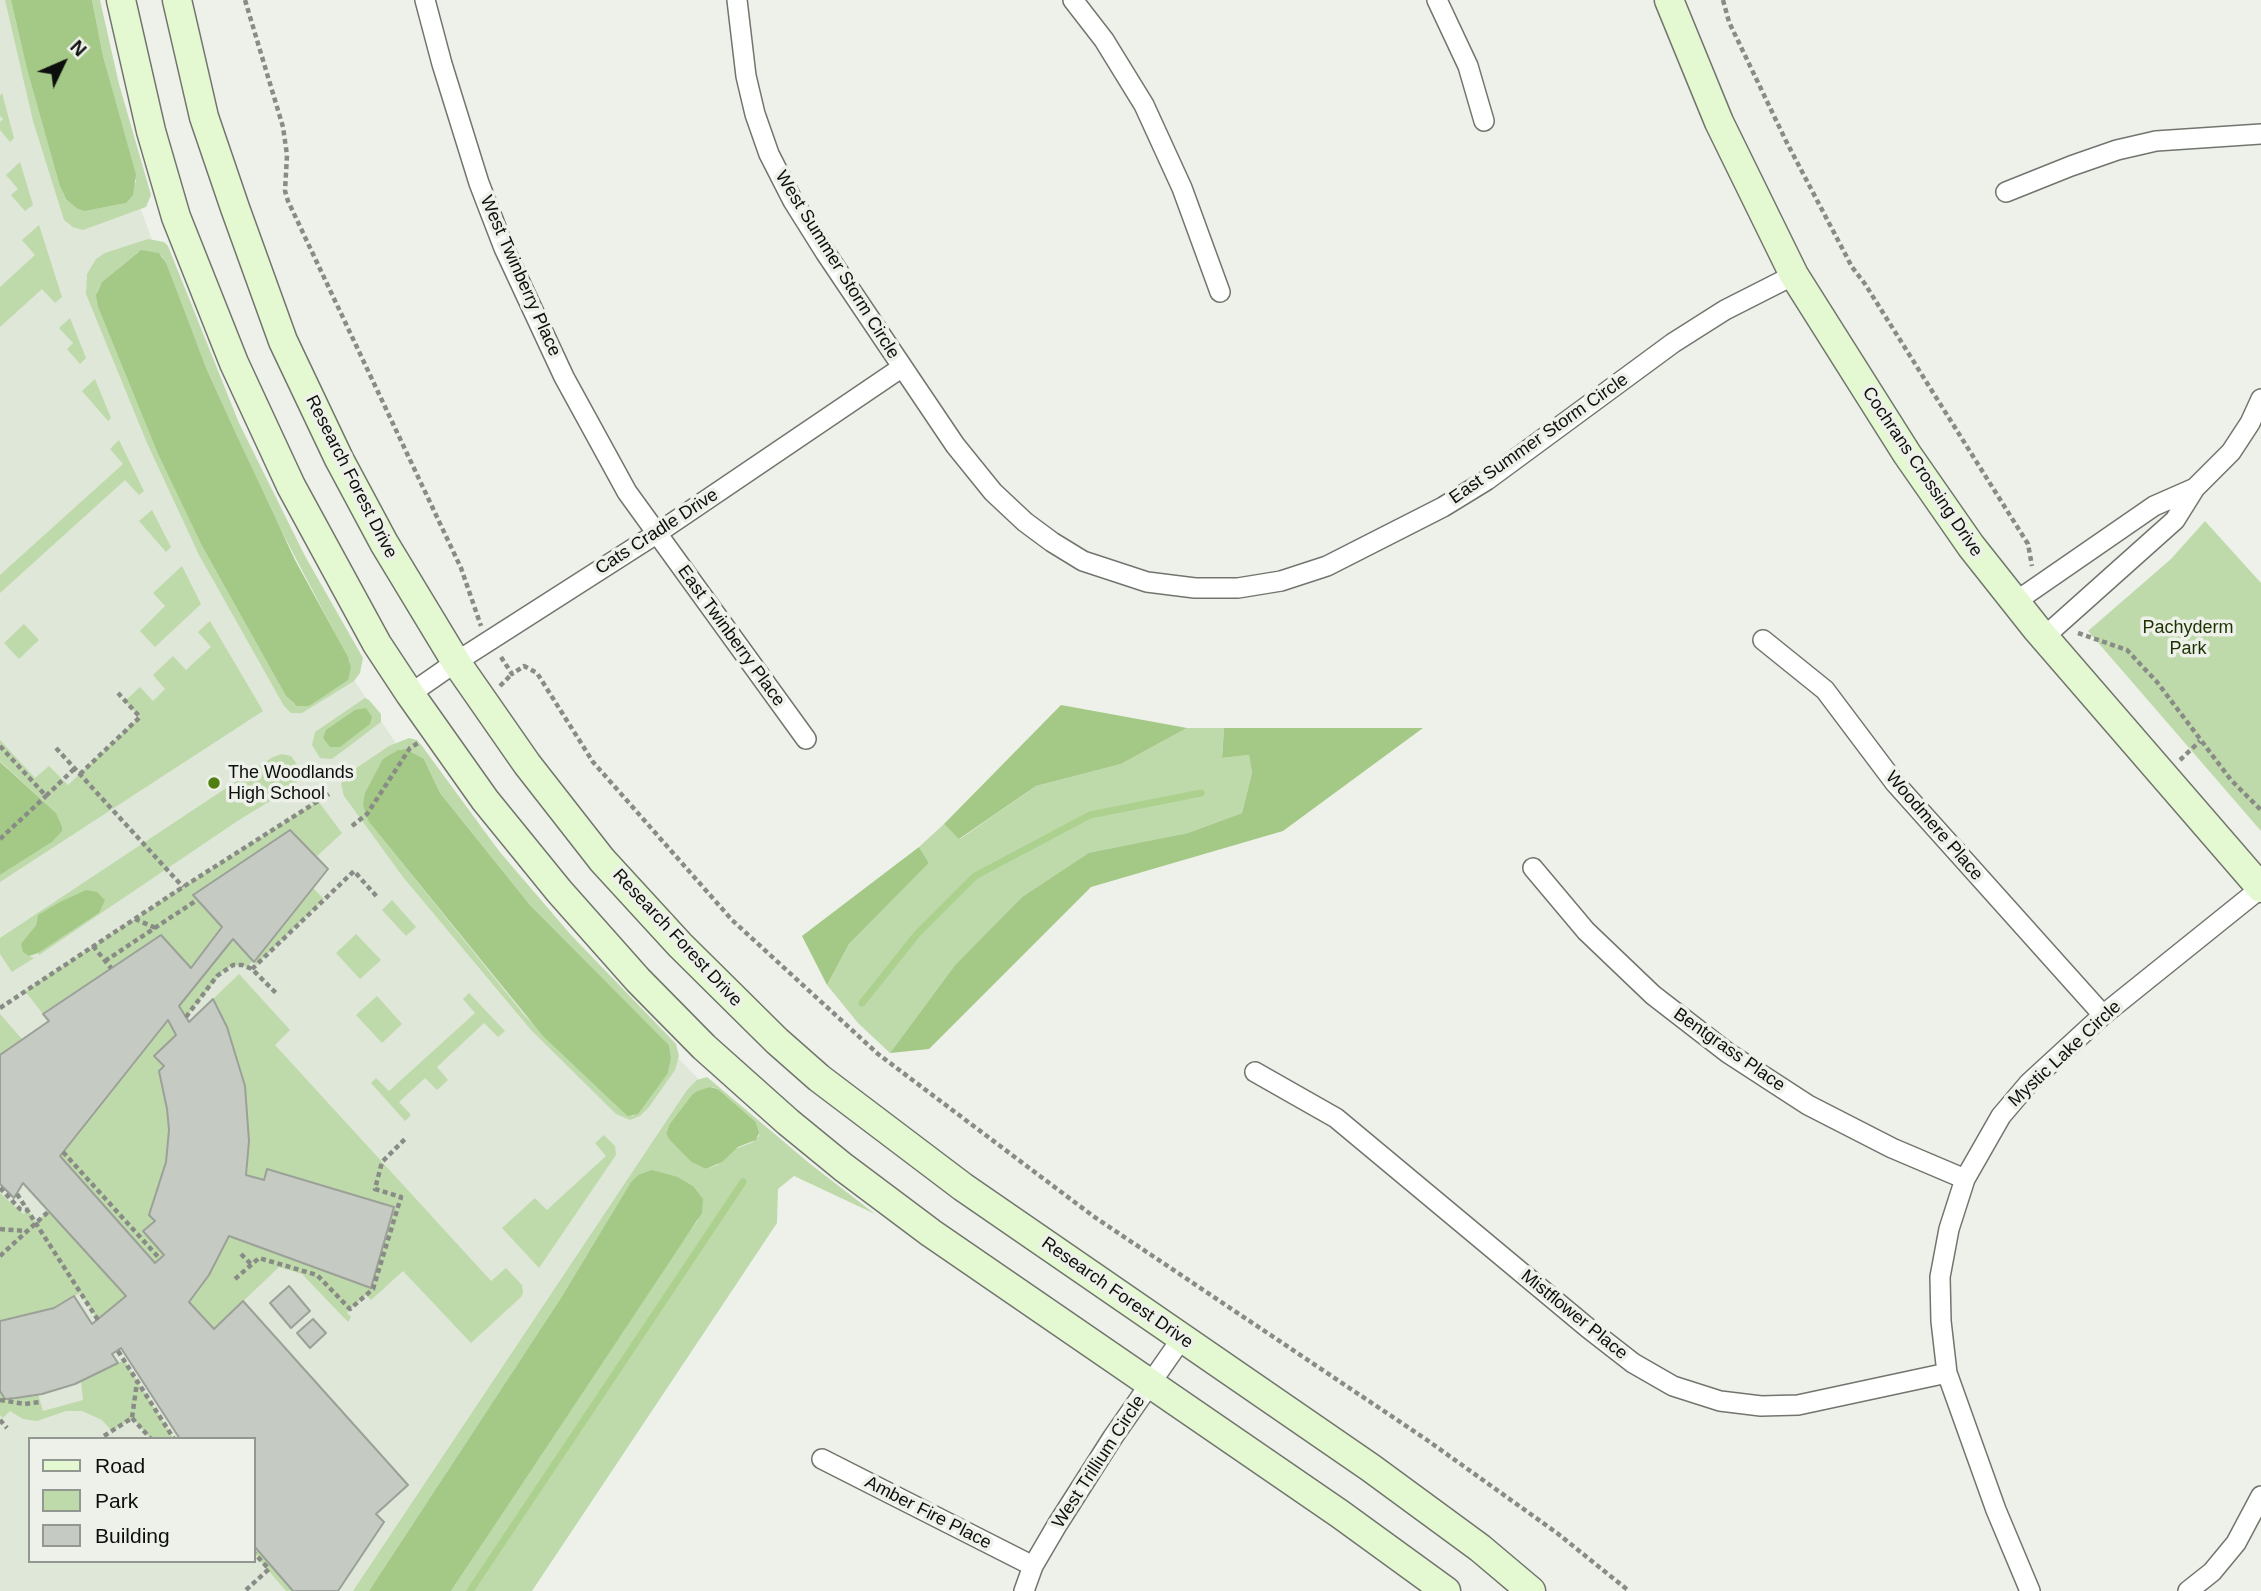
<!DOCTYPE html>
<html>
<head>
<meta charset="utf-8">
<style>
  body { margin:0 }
  #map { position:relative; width:2261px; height:1591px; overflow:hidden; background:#edf1e9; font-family:Arial,sans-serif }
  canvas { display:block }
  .legend { position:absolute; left:28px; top:1437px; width:228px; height:126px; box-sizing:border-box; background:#edf1e9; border:2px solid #939791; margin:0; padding:9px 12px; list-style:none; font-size:21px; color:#0d0f0c }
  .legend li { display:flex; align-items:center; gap:14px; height:35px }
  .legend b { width:35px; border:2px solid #939791 }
  .north { position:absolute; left:28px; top:28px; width:70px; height:70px; -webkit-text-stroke:5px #edf1e9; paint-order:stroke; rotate:46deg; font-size:19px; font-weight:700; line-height:28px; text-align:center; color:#0d0f0c }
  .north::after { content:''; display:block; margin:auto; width:24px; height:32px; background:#0d0f0c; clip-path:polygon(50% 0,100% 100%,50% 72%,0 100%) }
</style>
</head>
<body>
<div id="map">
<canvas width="2261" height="1591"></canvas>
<ul class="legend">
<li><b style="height:9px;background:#e4f8d2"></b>Road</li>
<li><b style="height:19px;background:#bfdaaa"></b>Park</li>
<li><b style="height:19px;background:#c5cac2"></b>Building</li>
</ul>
<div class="north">N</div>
</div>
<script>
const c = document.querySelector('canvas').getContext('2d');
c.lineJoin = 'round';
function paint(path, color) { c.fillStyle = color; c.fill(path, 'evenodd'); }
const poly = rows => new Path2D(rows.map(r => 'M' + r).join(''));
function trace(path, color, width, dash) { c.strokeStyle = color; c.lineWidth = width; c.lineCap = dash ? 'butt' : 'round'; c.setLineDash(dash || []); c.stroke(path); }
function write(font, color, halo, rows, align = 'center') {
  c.font = font + ' Arial,sans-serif'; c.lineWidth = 7; c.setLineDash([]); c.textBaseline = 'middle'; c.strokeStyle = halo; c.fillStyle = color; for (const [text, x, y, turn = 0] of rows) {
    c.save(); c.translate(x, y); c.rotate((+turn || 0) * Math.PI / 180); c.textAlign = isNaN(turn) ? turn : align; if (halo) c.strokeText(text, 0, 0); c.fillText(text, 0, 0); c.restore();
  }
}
paint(poly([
  [0,0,87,0,129,177,200,371,352,677,397,745,528,905,723,1104,384,1591,0,1591],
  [30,1439,254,1439,254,1561,30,1561]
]), '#dfe7d8');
paint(poly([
  [5,0,11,0,27,69,63,193,66,199,85,211,126,203,136,181,103,56,92,0,100,0,119,84,151,195,146,207,83,230,73,227,64,220,33,121],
  [2,93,14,138,10,142,0,130,0,122,3,119,0,116,0,96],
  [20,162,33,205,25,211,11,195,18,189,6,175],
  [39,225,62,297,55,303,42,289,0,327,0,287,35,255,22,240],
  [148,239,164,242,168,246,239,423,305,556,363,658,360,673,354,681,302,713,291,713,284,706,199,555,147,443,86,294,87,274,96,259,105,253],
  [138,252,155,252,162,256,207,370,272,513,350,662,294,704,286,696,201,544,158,454,98,307,97,291,102,282],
  [70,318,86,358,80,364,67,349,73,343,59,328],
  [95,379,111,418,108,421,82,391],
  [119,440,144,491,139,495,125,480,0,593,0,575,123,464,110,449],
  [152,510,171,547,166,552,139,521],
  [2205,521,2261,583,2261,831,2088,631,2171,559],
  [182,566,201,604,155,647,140,631,165,606,153,593],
  [210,621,263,711,0,882,0,875,52,842,56,813,0,761,0,740,35,778,49,766,68,785,140,717,125,701,140,687,153,701,165,689,153,675,173,656,186,670,211,647,198,632],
  [24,624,39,640,19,659,4,643],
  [365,698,369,700,381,714,381,722,332,759,320,758,312,745,315,732],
  [1187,728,1224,728,1222,758,1249,755,1252,773,1242,813,1188,833,1089,854,1022,897,955,965,890,1053,858,1023,827,985,849,944,929,863,919,847,944,824,960,839,1036,786,1121,764],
  [409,738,417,740,422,746,499,851,571,935,676,1044,679,1056,675,1070,649,1107,640,1116,630,1120,616,1114,531,1030,403,877,344,796,341,784,349,773,389,746],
  [401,749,424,759,440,793,530,905,669,1045,671,1058,668,1073,633,1116,622,1111,525,1016,369,822,385,758],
  [282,754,291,756,301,770,301,776,293,787,239,820,39,955,38,953,99,913,37,918,36,925,31,931,29,956,34,958,12,972,0,954,0,938,273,757],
  [318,801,342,833,316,857,290,830,194,895,222,927,191,968,161,936,43,1014,25,991,183,887],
  [313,888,324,899,256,965,254,962],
  [392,900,416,927,406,936,382,910],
  [356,934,381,960,360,979,336,953],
  [233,939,253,961,247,967,233,965,221,973,186,1017,179,1006],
  [239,974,290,1030,275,1045,491,1281,506,1268,522,1285,523,1293,521,1297,471,1343,403,1271,371,1300,366,1295,350,1309,347,1313,351,1317,348,1322,302,1274,279,1267,214,1329,189,1302,209,1274,229,1236,371,1288,394,1207,268,1169,264,1180,246,1175,249,1141,245,1086,232,1041,213,999],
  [469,993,505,1031,498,1037,484,1023,437,1067,448,1080,437,1090,425,1078,399,1102,411,1115,405,1121,371,1083,376,1078,389,1091,475,1013,463,999],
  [377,996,402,1024,382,1043,356,1015],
  [0,1014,22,1039,0,1055],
  [168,1020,176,1035,154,1056,164,1066,159,1072,167,1109,169,1130,166,1162,149,1215,155,1221,144,1231,164,1255,155,1263,60,1156],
  [707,1077,809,1163,875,1214,794,1176,778,1189,777,1223,532,1591,451,1591,662,1270,698,1220,693,1186,678,1177,638,1175,631,1182,561,1298,369,1591,353,1591,687,1090,697,1080],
  [712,1087,718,1089,756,1122,759,1136,753,1142,735,1149,717,1165,706,1169,691,1162,669,1139,666,1133,667,1130,697,1091],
  [604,1135,615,1146,616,1155,539,1268,502,1228,535,1198,547,1210,606,1156,595,1143],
  [0,1193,23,1214,28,1210,36,1222,49,1211,126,1296,98,1320,80,1293,54,1308,0,1321],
  [124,1360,174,1439,151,1439,132,1418,112,1431,102,1420,82,1411,66,1411,37,1421,23,1419,10,1411,3,1418,0,1415,0,1391,5,1399,38,1394,43,1411,83,1400,81,1381],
  [254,1546,291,1588,293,1591,286,1591,268,1570,254,1553]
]), '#bfdaaa');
paint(poly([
  [11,0,92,0,103,56,136,175,133,195,126,203,85,211,78,209,66,199,60,186,27,69],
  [141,250,159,253,166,263,207,370,238,438,295,560,348,657,351,667,348,680,309,706,297,706,286,696,201,544,158,454,98,307,96,295,102,282],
  [1061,705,1187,728,1121,764,1036,786,959,839,944,824],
  [366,708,372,717,370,724,340,747,330,747,323,738,326,730,355,710],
  [1224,728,1423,728,1283,831,1091,887,929,1049,890,1053,955,965,1022,897,1089,853,1188,833,1242,813,1252,773,1249,755,1222,758],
  [405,749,424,759,440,793,530,905,669,1045,671,1058,668,1073,638,1114,628,1116,622,1111,543,1036,369,822,363,805,365,793,383,759,398,750],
  [0,762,56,813,62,827,62,831,52,842,0,875],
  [919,847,929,863,849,944,827,985,802,936],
  [86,890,97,892,105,900,99,913,38,953,29,956,23,952,21,944,36,925,38,915,60,902],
  [710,1087,718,1089,756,1122,759,1133,756,1140,738,1147,722,1162,706,1169,691,1162,669,1139,666,1133,670,1124,692,1095,697,1091],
  [652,1170,678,1177,693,1186,703,1199,702,1213,451,1591,369,1591,561,1298,631,1182,638,1175]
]), '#a4c986');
trace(poly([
  [862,1003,917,934,975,876,1090,815,1201,793],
  [470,1591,743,1182]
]), '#acd08e', 7);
const building = poly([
  [290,830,328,869,254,962,233,939,179,1006,189,1022,213,999,227,1027,245,1086,249,1141,246,1175,264,1180,267,1169,394,1207,371,1288,229,1236,209,1275,189,1302,214,1329,243,1301,408,1485,376,1514,384,1522,338,1591,293,1591,254,1546,254,1439,180,1439,121,1348,112,1354,118,1363,75,1384,42,1394,16,1398,5,1399,0,1391,0,1321,54,1308,74,1296,92,1324,126,1296,23,1183,14,1198,0,1184,0,1055,49,1021,43,1014,161,935,191,968,222,927,193,895,290,830],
  [168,1020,176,1035,154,1056,164,1066,159,1071,167,1109,169,1130,166,1162,149,1215,155,1221,143,1231,164,1255,155,1263,60,1156,168,1020],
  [289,1286,310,1311,291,1328,270,1303,289,1286],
  [313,1319,326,1333,310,1348,297,1333,313,1319]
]);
paint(building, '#c5cac2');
trace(building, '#9ba098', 2);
const street = poly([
  [425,0,442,64,479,183,504,248,564,377,627,492,806,739],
  [737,0,746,76,755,114,769,154,793,201,825,252,955,445,993,492,1025,522,1052,542,1083,561,1147,582,1195,588,1238,588,1281,581,1327,566,1443,507,1487,480,1673,343,1725,310,1794,275],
  [1073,0,1104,40,1144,105,1182,188,1220,292],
  [1437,0,1468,66,1484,121],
  [2006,192,2071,166,2117,150,2156,141,2261,134],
  [2015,602,2154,506,2195,488],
  [2044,637,2175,520,2195,488,2231,452,2250,423,2261,399],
  [1763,640,1825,690,1895,783,2103,1015],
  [410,694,456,662,656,534,901,368],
  [1533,868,1586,931,1653,995,1728,1053,1808,1105,1892,1148,1965,1179],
  [1255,1072,1336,1118,1588,1328,1633,1363,1673,1386,1720,1401,1761,1406,1798,1405,1947,1373],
  [822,1459,1033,1566],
  [1024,1591,1033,1566,1057,1525,1113,1437,1182,1338],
  [2030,1591,1996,1510,1947,1373,1941,1321,1940,1277,1949,1229,1965,1179,2001,1116,2029,1083,2103,1015,2261,888],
  [2188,1591,2212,1572,2236,1543,2261,1496]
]);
const secondary = poly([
  [121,0,151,131,176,217,234,363,291,486,377,644,410,694,485,800,559,891,638,980,704,1047,788,1122,843,1167,931,1233,1340,1514,1446,1591],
  [177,0,204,117,235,208,283,341,339,459,384,543,456,662,527,764,602,860,680,945,777,1041,819,1078,963,1187,1371,1468,1480,1548,1531,1591],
  [1669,0,1719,122,1794,275,1907,454,1971,546,2036,628,2261,888]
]);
trace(street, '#71756d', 22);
trace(secondary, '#71756d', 31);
trace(poly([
  [245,0,283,127,287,155,285,191,288,201,461,568,481,626],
  [1723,0,1729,22,1786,141,1852,267,1865,284,2028,544,2032,566],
  [2078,633,2127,650,2157,682,2231,780,2261,810],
  [501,657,512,674,524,666,537,673,593,762,732,920,878,1054,1093,1216,1427,1440,1557,1533,1629,1591],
  [500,686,512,674],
  [0,746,46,796,75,768],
  [56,748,183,887],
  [2180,760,2200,741],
  [80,774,140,717,118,693],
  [352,826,367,814,410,748,418,743],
  [0,839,46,796],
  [135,919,156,928],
  [93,946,111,968],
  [105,961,197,900],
  [252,969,354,871,378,898],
  [0,1008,183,887,329,794],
  [186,1017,217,976,233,965,242,965,252,969,276,993],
  [63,1152,160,1259],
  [0,1188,20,1209,28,1210],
  [17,1194,98,1320],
  [0,1229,26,1231],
  [241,1254,251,1264],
  [0,1256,49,1211],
  [235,1279,259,1258,317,1275,350,1309,373,1289,401,1197,375,1189,382,1162,407,1137],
  [118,1351,174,1439],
  [0,1400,25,1404,40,1402],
  [132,1418,151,1439],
  [0,1420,7,1428],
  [104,1436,132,1418,137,1382],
  [246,1590,269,1569,254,1553]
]), '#898c86', 4.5, [5, 3.5]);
trace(street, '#fff', 19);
trace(secondary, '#e4f8d2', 28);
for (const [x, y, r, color] of [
  [214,783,7,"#4f7f0e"]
]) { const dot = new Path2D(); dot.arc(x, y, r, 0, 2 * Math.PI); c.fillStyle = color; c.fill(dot); trace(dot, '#edf1e9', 2.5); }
write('18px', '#0d0f0c', '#edf1e9', [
  ["West Summer Storm Circle",837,265,58],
  ["West Twinberry Place",520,276,66],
  ["East Summer Storm Circle",1539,439,-35],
  ["Cochrans Crossing Drive",1922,472,56],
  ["Research Forest Drive",351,477,63],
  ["Cats Cradle Drive",657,532,-33],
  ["East Twinberry Place",731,636,54],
  ["Woodmere Place",1934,826,49],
  ["Research Forest Drive",677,938,47],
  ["Bentgrass Place",1729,1050,35],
  ["Mystic Lake Circle",2065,1054,-43],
  ["Research Forest Drive",1117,1293,35],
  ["Mistflower Place",1574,1315,39],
  ["West Trillium Circle",1099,1462,-57],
  ["Amber Fire Place",928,1513,27]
]);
write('18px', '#1c3202', '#edf1e9', [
  ["Pachyderm",2188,628],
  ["Park",2188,649]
]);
write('18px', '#0d0f0c', '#edf1e9', [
  ["The Woodlands",228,773],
  ["High School",228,794]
], 'left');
</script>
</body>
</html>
